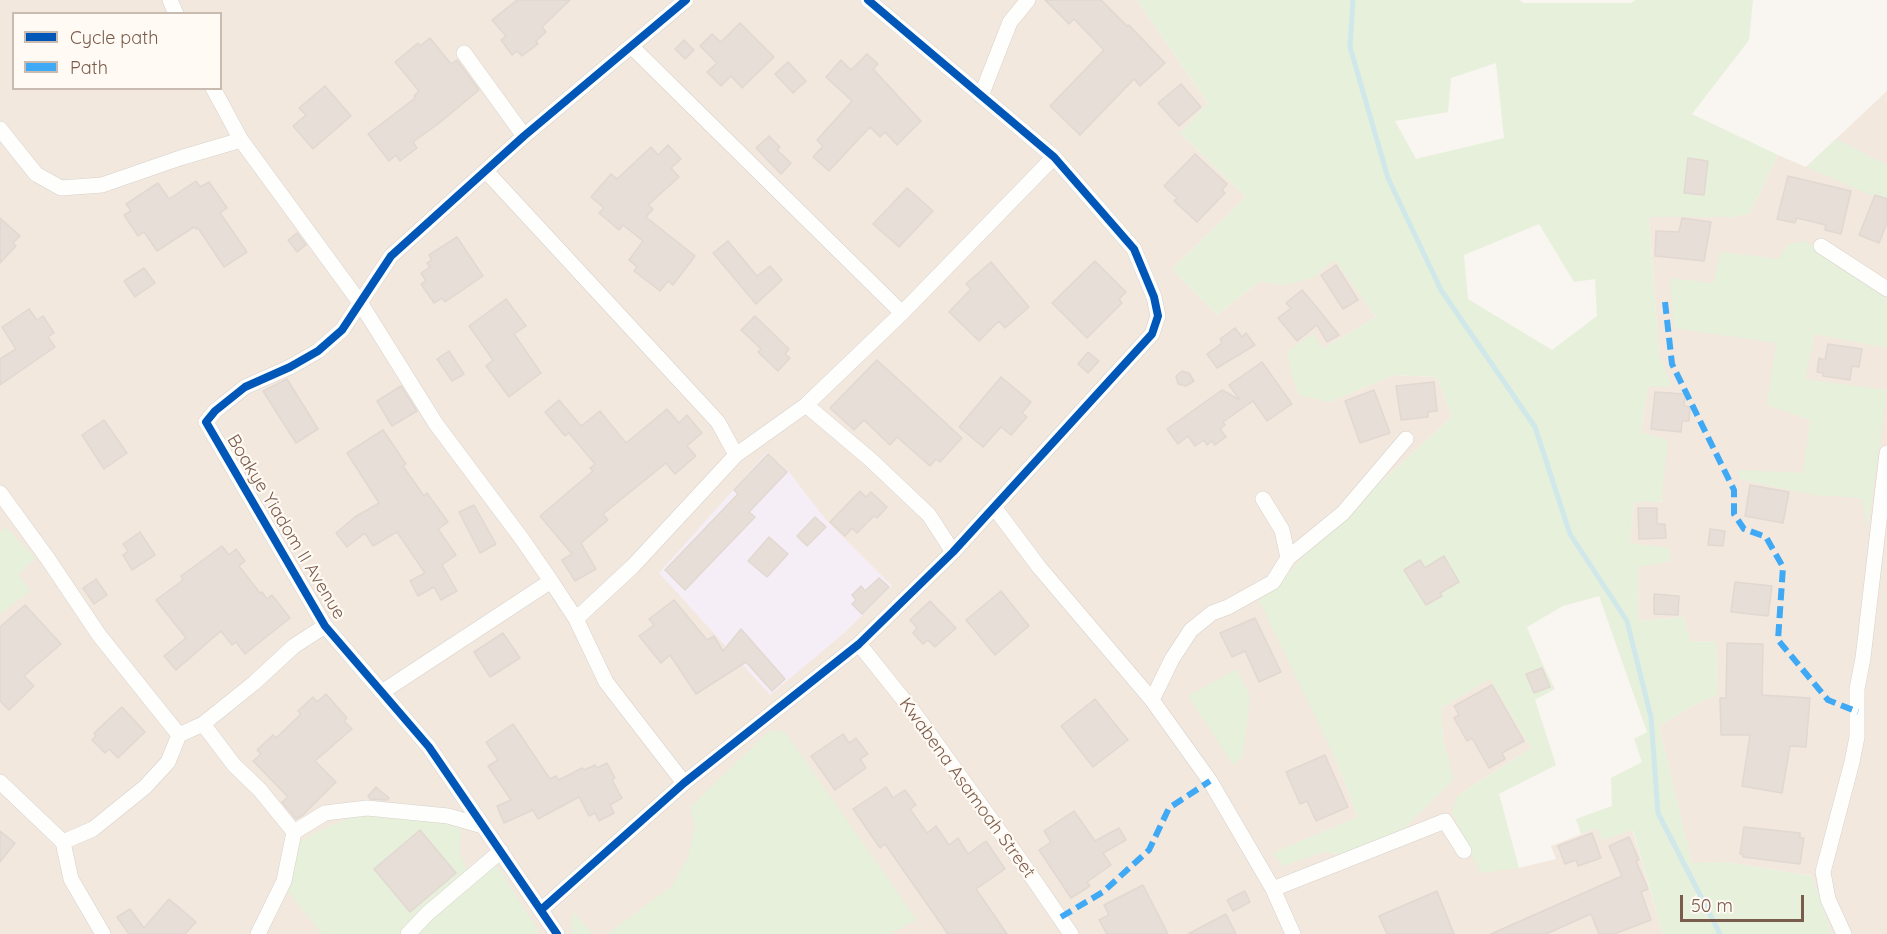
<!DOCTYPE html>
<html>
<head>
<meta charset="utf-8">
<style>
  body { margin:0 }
  #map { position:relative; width:1887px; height:934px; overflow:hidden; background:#f9f5f0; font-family:Quicksand,sans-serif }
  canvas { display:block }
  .legend { position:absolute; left:12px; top:12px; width:210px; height:78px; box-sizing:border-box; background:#fffaf3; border:2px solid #cabbb1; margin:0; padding:8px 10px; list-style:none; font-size:18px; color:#7a5c4d }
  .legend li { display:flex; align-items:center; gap:12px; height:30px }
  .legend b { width:30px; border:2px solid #cabbb1 }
  .scale { position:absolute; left:1680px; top:895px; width:124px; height:27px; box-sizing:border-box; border:3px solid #7a5c4d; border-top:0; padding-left:8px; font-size:18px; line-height:21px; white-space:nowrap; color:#7a5c4d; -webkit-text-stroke:4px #fffaf3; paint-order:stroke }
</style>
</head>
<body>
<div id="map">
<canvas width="1887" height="934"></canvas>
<ul class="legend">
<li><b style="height:8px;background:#0057b8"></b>Cycle path</li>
<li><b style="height:8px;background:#3fa9f5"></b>Path</li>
</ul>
<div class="scale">50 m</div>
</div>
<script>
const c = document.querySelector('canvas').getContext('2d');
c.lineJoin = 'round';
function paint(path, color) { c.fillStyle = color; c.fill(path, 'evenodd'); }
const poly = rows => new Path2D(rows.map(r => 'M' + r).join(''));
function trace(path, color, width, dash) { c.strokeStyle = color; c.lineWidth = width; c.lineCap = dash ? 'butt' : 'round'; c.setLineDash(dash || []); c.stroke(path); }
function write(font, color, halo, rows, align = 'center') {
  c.font = font + ' Quicksand,sans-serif'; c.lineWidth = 4.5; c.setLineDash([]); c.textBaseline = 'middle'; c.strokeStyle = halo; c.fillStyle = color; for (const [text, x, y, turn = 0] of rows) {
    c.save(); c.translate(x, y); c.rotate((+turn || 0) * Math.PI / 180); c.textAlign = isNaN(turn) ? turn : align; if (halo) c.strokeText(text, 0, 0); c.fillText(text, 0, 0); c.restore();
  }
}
paint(poly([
  [0,0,1137,0,1208,103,1180,133,1246,197,1172,269,1217,315,1260,281,1284,285,1335,259,1376,317,1323,349,1329,402,1395,375,1437,377,1452,417,1318,540,1280,583,1335,758,1358,817,1274,853,1312,855,1324,852,1346,855,1453,779,1443,741,1441,708,1490,678,1531,748,1457,796,1519,868,1556,859,1551,846,1597,828,1632,829,1663,934,0,934],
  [14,14,220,14,220,88,14,88],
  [1887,91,1887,934,1832,934,1812,876,1725,862,1692,864,1659,726,1692,706,1717,694,1716,641,1690,642,1684,617,1639,621,1638,566,1671,561,1630,543,1634,502,1662,502,1641,432,1648,386,1671,386,1659,355,1649,217,1734,217,1750,213,1778,155,1806,167]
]), '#f2e8de');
paint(poly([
  [767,452,789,472,827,521,892,586,843,634,770,695,659,573]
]), '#f6eef6');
paint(poly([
  [1137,0,1520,0,1523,3,1631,3,1636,0,1753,0,1749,40,1692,114,1778,155,1750,213,1734,217,1649,217,1659,355,1672,386,1648,387,1641,432,1668,440,1661,502,1634,502,1630,543,1669,548,1671,561,1638,567,1639,621,1684,617,1690,642,1716,641,1717,695,1692,706,1659,726,1692,863,1725,862,1812,876,1832,934,1663,934,1633,830,1603,840,1597,828,1581,834,1576,819,1612,806,1611,778,1642,762,1634,739,1647,732,1599,596,1563,606,1527,627,1543,665,1555,689,1535,700,1556,765,1499,794,1519,868,1480,873,1452,812,1457,796,1531,748,1490,679,1441,708,1443,741,1454,779,1404,829,1345,855,1324,852,1283,866,1273,853,1358,817,1335,758,1258,598,1280,583,1318,540,1452,417,1437,377,1395,375,1329,402,1299,395,1291,373,1287,352,1313,333,1323,349,1376,317,1335,260,1312,278,1284,285,1260,281,1217,315,1172,269,1246,197,1180,133,1208,103],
  [1496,63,1504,138,1416,159,1395,121,1448,112,1451,78],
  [1539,224,1574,282,1595,279,1597,316,1552,350,1468,299,1464,255],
  [1836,139,1887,165,1887,202,1806,167],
  [1805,241,1887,298,1887,348,1815,334,1805,379,1887,390,1868,528,1861,498,1814,495,1739,479,1738,470,1803,473,1810,420,1767,405,1776,343,1674,328,1670,278,1713,283,1720,252,1779,259,1788,244],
  [6,527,35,558,18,575,31,591,0,614,0,533],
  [1237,669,1250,696,1243,757,1233,765,1188,696],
  [769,731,785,732,917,920,890,934,607,934,672,886,688,857,695,825,690,807],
  [361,814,427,818,461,825,460,854,467,870,496,864,540,934,322,934,277,878,298,843,324,828],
  [573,911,593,934,571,934]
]), '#e7f0db');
trace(poly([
  [1353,0,1350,47,1388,178,1441,290,1535,427,1570,534,1627,621,1651,717,1658,813,1720,934]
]), '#d0e8ea', 5);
const building = poly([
  [517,0,570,0,542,27,546,32,536,41,538,44,522,56,517,51,512,55,501,40,506,36,492,20,517,0],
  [1045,0,1101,0,1127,26,1129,25,1165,63,1140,86,1134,79,1080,135,1050,106,1104,50,1074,19,1069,24,1045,0],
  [740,23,774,57,742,88,731,76,721,86,707,72,717,63,700,46,712,34,721,42,740,23],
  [430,38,451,64,457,60,479,90,438,124,413,142,417,148,400,161,396,155,389,161,368,134,415,98,414,96,419,91,395,62,418,43,420,46,430,38],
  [684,40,694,50,685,59,675,49,684,40],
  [867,54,878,64,873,69,921,121,897,145,885,132,880,137,870,127,829,171,813,157,823,146,817,140,852,101,826,77,841,60,851,70,867,54],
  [788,62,806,81,793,93,775,74,788,62],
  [1181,84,1201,107,1179,126,1158,103,1181,84],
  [325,86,351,116,313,149,293,126,306,115,299,108,325,86],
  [769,136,780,147,777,150,791,163,781,174,756,148,769,136],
  [668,145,681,159,671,168,679,177,648,205,653,209,646,217,695,256,673,285,668,281,660,291,634,271,637,267,629,260,643,241,623,225,619,230,599,213,604,208,591,197,611,174,617,179,651,147,658,155,668,145],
  [1195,154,1227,184,1222,190,1225,193,1197,222,1174,201,1177,198,1164,186,1195,154],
  [1688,158,1708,161,1704,195,1684,193,1688,158],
  [1788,176,1851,191,1841,234,1825,230,1826,225,1797,218,1795,223,1777,219,1788,176],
  [196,181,200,187,209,182,227,208,220,213,247,252,224,267,198,228,196,229,194,227,157,251,144,232,138,236,124,215,131,211,126,204,158,183,169,199,196,181],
  [907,188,933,211,899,247,873,224,907,188],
  [1875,195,1887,199,1887,223,1879,243,1859,235,1875,195],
  [0,218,20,236,13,243,16,246,0,263,0,218],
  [1682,218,1711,222,1704,261,1655,256,1656,231,1679,232,1682,218],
  [297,233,306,245,297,252,288,240,297,233],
  [457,237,483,276,445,302,442,298,434,303,421,284,426,281,421,273,430,267,427,263,432,260,429,255,457,237],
  [728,241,757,276,770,266,782,280,756,304,713,253,728,241],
  [1095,261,1126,292,1119,299,1122,303,1087,338,1052,303,1095,261],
  [991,262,1029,307,1005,328,999,321,979,341,949,312,971,289,966,284,991,262],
  [1336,265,1358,300,1343,309,1321,275,1336,265],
  [144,268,155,283,135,297,124,281,144,268],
  [1302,290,1314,304,1339,335,1327,342,1317,325,1297,341,1278,318,1291,308,1286,303,1302,290],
  [506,299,526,326,514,334,541,373,509,397,486,366,493,360,469,326,506,299],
  [29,309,37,320,43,316,54,333,48,337,55,347,0,385,0,359,16,349,2,327,29,309],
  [755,316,789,349,785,354,790,358,778,371,758,352,761,349,741,330,755,316],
  [1235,328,1242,337,1246,333,1255,345,1217,368,1207,354,1222,343,1220,339,1235,328],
  [1828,344,1862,349,1859,367,1852,366,1850,380,1823,376,1823,373,1817,372,1819,358,1825,360,1828,344],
  [449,351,464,374,452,381,437,359,449,351],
  [1088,352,1099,361,1088,373,1078,364,1088,352],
  [877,360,962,438,940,462,936,459,930,466,897,437,890,445,864,420,854,430,830,408,877,360],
  [1262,362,1292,404,1267,421,1253,401,1223,422,1225,425,1220,429,1226,437,1215,445,1212,441,1207,445,1204,440,1195,446,1188,436,1178,444,1167,429,1222,390,1240,400,1229,385,1262,362],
  [1182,371,1189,373,1194,381,1186,386,1178,384,1176,376,1182,371],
  [1001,377,1031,402,1022,413,1027,417,1011,435,1001,427,983,447,959,427,1001,377],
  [287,379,318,429,296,443,263,391,287,379],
  [1434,382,1437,411,1428,412,1428,417,1401,420,1396,386,1434,382],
  [401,386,417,411,392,426,377,401,401,386],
  [1374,390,1390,433,1360,443,1345,401,1374,390],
  [1655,392,1685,394,1684,406,1690,407,1689,421,1682,421,1681,432,1651,429,1655,392],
  [559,400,581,426,600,411,626,443,667,409,679,423,687,415,702,433,687,446,696,456,675,474,666,463,603,514,608,520,581,543,596,569,575,581,562,560,572,554,540,516,593,471,590,468,595,464,569,433,565,436,545,412,559,400],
  [104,420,127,453,104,469,82,435,104,420],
  [383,430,406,464,403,466,424,496,427,493,448,522,438,529,456,555,442,565,457,591,441,600,434,587,418,596,410,581,425,573,397,532,373,546,365,533,347,547,336,533,355,517,379,503,347,453,383,430],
  [768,454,787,472,749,512,755,517,685,590,665,570,738,494,734,490,768,454],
  [1750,485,1789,492,1783,523,1745,516,1750,485],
  [860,491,866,497,871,492,887,507,877,518,874,516,857,533,852,528,845,536,830,522,860,491],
  [474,505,496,544,480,553,459,512,474,505],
  [1638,508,1657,508,1657,524,1665,524,1666,538,1639,539,1638,508],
  [815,517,826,527,807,546,797,536,815,517],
  [1710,529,1725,531,1723,546,1708,545,1710,529],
  [140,532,155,555,132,570,123,555,128,551,123,544,140,532],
  [769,537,788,554,767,577,748,561,769,537],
  [222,546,229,555,236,549,245,561,239,566,260,593,262,592,267,599,272,595,290,618,245,654,236,642,232,645,221,631,176,670,164,656,186,638,156,600,183,580,181,576,222,546],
  [1444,556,1459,582,1440,593,1442,596,1426,605,1404,570,1420,560,1425,568,1444,556],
  [879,578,889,587,862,614,852,604,856,600,852,595,861,586,865,591,879,578],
  [96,579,107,595,94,604,83,588,96,579],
  [1735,582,1772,586,1768,616,1731,612,1735,582],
  [1001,591,1029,626,995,655,966,620,1001,591],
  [1654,594,1679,596,1678,615,1654,614,1654,594],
  [674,600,707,640,714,636,723,651,741,629,785,679,772,691,746,662,696,694,670,655,661,663,639,636,654,625,649,619,674,600],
  [930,601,956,628,935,647,928,640,923,644,913,633,917,628,910,620,930,601],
  [25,605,61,644,24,676,34,686,9,710,0,701,0,627,25,605],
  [1255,618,1281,672,1259,682,1245,651,1232,657,1220,633,1255,618],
  [503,633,520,658,490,677,474,652,503,633],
  [1727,643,1763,644,1762,695,1810,698,1806,747,1790,746,1782,793,1742,786,1750,735,1721,735,1720,698,1726,698,1727,643],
  [1542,668,1550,687,1534,693,1526,674,1542,668],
  [1492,685,1524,741,1502,753,1505,759,1489,768,1472,738,1467,741,1454,718,1459,715,1454,706,1492,685],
  [326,694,347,718,344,721,352,729,315,761,336,782,303,815,296,819,282,802,288,797,253,761,261,754,257,750,273,735,276,738,301,714,298,711,313,697,317,702,326,694],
  [1095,699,1128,740,1093,767,1061,726,1095,699],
  [122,707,145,732,118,758,109,749,105,753,92,740,96,736,94,733,122,707],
  [513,724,550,779,556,776,559,780,582,768,584,770,595,765,597,768,607,763,615,778,612,780,622,798,610,805,614,813,599,821,595,813,589,816,579,797,538,819,533,810,504,823,497,806,511,800,488,766,498,760,486,742,513,724],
  [843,734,849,743,856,738,868,754,860,759,866,768,835,790,811,756,843,734],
  [1325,755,1348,807,1316,821,1307,801,1300,804,1286,772,1325,755],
  [376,787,389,798,388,800,370,799,368,796,376,787],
  [886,787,893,798,905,790,916,805,910,809,927,833,936,826,949,845,958,838,968,854,986,841,1005,869,976,889,1007,934,948,934,885,844,880,848,853,809,886,787],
  [1074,811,1095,841,1119,828,1126,840,1103,853,1111,865,1087,882,1090,886,1071,898,1039,850,1051,842,1044,831,1074,811],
  [1744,827,1800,833,1800,838,1804,838,1800,864,1743,857,1743,854,1740,854,1744,827],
  [420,830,456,873,410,912,374,869,420,830],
  [0,831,15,843,0,862,0,831],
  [1592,833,1601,858,1578,866,1576,860,1565,864,1558,846,1592,833],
  [1629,837,1639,860,1636,861,1648,889,1641,892,1651,920,1614,934,1599,934,1591,914,1546,934,1491,934,1622,876,1609,846,1629,837],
  [1143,885,1168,934,1107,934,1099,920,1109,915,1104,905,1143,885],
  [1245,891,1250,902,1233,911,1227,900,1245,891],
  [1437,891,1454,934,1387,934,1379,916,1437,891],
  [169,899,196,922,185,934,129,934,117,917,130,909,144,928,169,899],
  [1226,914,1236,934,1188,934,1226,914]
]);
paint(building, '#e6ded7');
trace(building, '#e2d8d2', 1.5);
const street = poly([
  [170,0,176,14],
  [632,47,902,313],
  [464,53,524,136],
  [213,88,241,140,361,304,436,424,522,539,551,581,576,619,606,682,684,783],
  [981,96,1010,22,1028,0],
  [0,129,36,174,61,188,102,185,180,158,241,140],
  [486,171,718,422,736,455],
  [1821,246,1887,289],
  [806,405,871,460,929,515,953,552],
  [0,493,48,559,99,635,179,735],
  [994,507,1039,567,1152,700,1210,781,1273,889,1293,934],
  [1288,558,1343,513,1406,439],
  [576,619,633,566,736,455,806,405,902,313,1054,157],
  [859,644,915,714,1023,864,1071,934],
  [382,692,551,581],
  [1152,700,1172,659,1191,630,1212,613,1228,607,1273,582,1288,558,1282,530,1263,499],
  [203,724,234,765,260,790,294,832,284,881,258,934],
  [0,782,63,842,71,879,103,934],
  [294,832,325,813,367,808,448,816,483,826],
  [63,842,93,829,145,787,168,762,179,735,203,724,254,683,294,646,325,626],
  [1273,889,1445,821,1464,851],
  [542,909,684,783,859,644,953,552,1152,334,1158,316,1154,297,1134,249,1054,157,868,0],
  [408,934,428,913,501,851],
  [557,934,429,747,325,626,206,422,215,411,245,387,290,367,318,351,342,330,391,256,524,136,686,0],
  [1844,934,1828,899,1823,872,1852,762,1857,737,1857,689,1863,658,1887,453]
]);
trace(street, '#d7d1cb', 16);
trace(street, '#fefefd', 15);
trace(poly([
  [1665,302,1672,364,1734,490,1734,514,1744,529,1766,537,1783,567,1778,640,1828,700,1858,712],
  [1061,917,1103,892,1149,850,1169,808,1210,781]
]), '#3fa9f5', 6, [12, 6]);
trace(poly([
  [542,909,684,783,859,644,953,552,1152,334,1158,316,1154,297,1134,249,1054,157,868,0],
  [557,934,429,747,325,626,206,422,215,411,245,387,290,367,318,351,342,330,391,256,524,136,686,0]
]), '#0057b8', 8);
write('18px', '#7a5c4d', '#fffaf3', [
  ["Boakye Yiadom II Avenue",286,527,59],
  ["Kwabena Asamoah Street",967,788,54]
]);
</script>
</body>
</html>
